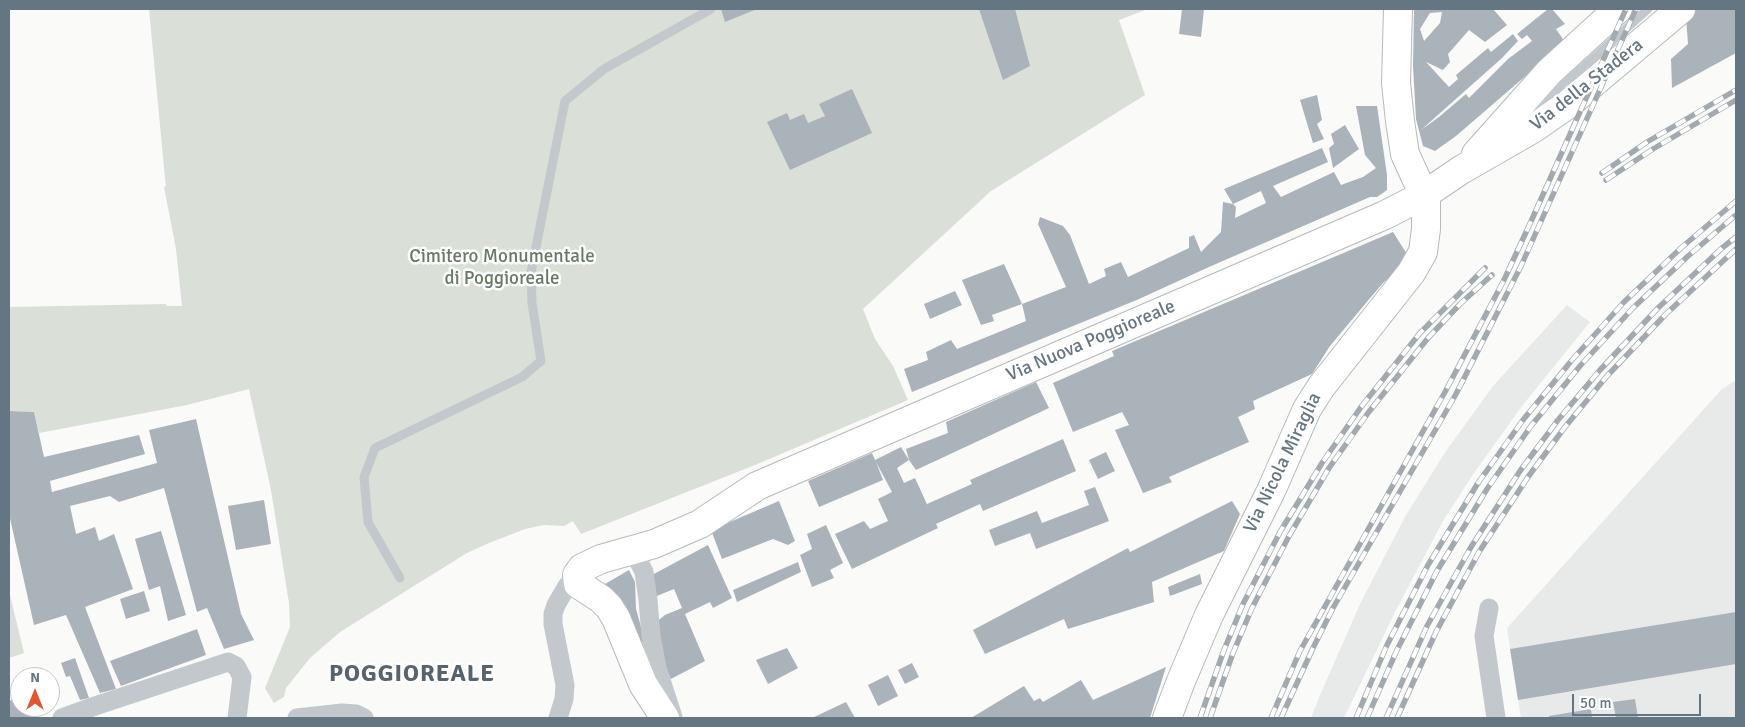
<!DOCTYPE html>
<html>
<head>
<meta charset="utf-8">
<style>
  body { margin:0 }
  #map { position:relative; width:1745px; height:727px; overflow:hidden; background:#fafaf8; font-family:Signika,sans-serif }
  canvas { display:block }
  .frame { position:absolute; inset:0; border:10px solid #657683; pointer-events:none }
  .north { position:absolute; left:10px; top:667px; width:50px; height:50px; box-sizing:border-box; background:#fff; border:1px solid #c1c8cd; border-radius:50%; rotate:0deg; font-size:14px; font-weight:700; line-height:20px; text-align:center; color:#657683 }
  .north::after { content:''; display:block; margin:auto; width:18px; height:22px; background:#e4572e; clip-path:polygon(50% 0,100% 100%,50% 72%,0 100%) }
  .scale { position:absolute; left:1572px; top:694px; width:129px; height:22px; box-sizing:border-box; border:2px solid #657683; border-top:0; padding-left:6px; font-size:15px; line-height:18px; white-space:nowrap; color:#657683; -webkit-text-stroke:4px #fff; paint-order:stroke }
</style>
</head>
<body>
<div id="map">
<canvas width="1745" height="727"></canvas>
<div class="frame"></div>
<div class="north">N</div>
<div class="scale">50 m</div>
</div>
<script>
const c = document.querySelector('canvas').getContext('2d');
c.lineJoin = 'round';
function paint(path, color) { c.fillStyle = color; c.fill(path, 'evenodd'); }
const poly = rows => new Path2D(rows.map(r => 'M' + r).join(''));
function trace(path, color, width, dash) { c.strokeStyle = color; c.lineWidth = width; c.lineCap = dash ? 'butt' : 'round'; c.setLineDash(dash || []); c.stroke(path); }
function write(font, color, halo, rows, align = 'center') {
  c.font = font + ' Signika,sans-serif'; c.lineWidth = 5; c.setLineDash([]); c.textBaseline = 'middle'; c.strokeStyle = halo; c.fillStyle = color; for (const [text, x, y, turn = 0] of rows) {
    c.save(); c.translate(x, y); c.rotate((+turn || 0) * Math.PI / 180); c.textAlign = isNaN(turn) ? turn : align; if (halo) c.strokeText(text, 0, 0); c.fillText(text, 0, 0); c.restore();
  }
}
paint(poly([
  [1567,305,1590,322,1522,406,1474,473,1443,521,1395,612,1344,718,1311,718,1320,695,1361,602,1406,515,1446,451,1493,386],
  [1736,380,1736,718,1521,718,1507,628,1722,389]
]), '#e8e9e9');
paint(poly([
  [149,9,1148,9,1119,20,1145,95,991,191,863,309,875,339,893,366,908,400,755,465,581,534,573,521,564,526,544,525,525,529,489,543,467,553,340,632,310,658,286,688,284,697,274,703,265,688,290,627,289,603,271,490,249,389,187,405,39,433,34,412,9,411,9,307,166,304,167,306,182,306,176,249,164,187,166,186,165,178],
  [9,591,24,653,9,658]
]), '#dadfd7');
paint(poly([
  [721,9,757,9,725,22],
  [979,9,1015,9,1030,66,1003,80],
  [1182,9,1204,9,1201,37,1179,34],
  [1414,9,1493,9,1507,25,1485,42,1469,30,1448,54,1450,62,1443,70,1426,62,1449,87,1458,79,1456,75,1488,48,1491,52,1513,34,1518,41,1502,58,1421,130,1439,117,1466,94,1469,98,1508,59,1532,41,1527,35,1522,39,1517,34,1548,9,1552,9,1565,24,1556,29,1565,42,1456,136,1435,151,1423,146,1416,119,1413,66],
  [1442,12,1440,23,1424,41,1420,29,1430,13],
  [1697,9,1736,9,1736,53,1672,88,1671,59,1688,44,1686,17],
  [852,89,872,133,790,170,767,122,787,113,790,120,804,114,808,123,825,116,819,104],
  [1317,95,1322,120,1317,124,1324,139,1313,143,1300,100],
  [1356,106,1377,106,1387,175,1387,190,1377,197,1370,197,1209,267,1139,299,912,392,904,369,928,360,926,352,951,340,957,349,1026,321,1022,304,1066,287,1038,224,1040,217,1063,226,1070,235,1089,284,1106,276,1104,269,1121,262,1128,277,1189,248,1189,237,1194,235,1201,252,1221,232,1223,202,1233,204,1236,207,1235,218,1266,203,1261,191,1233,204,1224,189,1322,148,1328,162,1273,186,1281,197,1334,172,1341,185,1363,177,1376,168,1365,155],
  [1345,125,1359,149,1333,168,1329,148,1334,144,1331,134],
  [1393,232,1410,259,1383,283,1371,297,1330,346,1312,374,1253,401,1255,409,1238,417,1249,442,1169,477,1172,482,1143,493,1115,430,1129,425,1122,412,1073,432,1053,383,1114,356,1112,351],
  [1004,264,1022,304,992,315,994,321,981,325,962,280],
  [955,291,962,305,930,319,924,304],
  [1036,382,1049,408,916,470,909,460,906,449,948,433,946,422],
  [9,411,34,412,44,457,139,435,145,454,50,481,52,492,157,463,149,430,196,419,241,614,254,640,224,649,207,608,197,612,164,488,119,502,110,496,70,506,76,534,95,527,99,541,114,534,133,589,85,607,116,689,100,693,66,615,34,625,9,514],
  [1063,439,1076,471,983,511,980,504,936,524,938,528,852,569,835,534,864,521,870,529,888,521,878,499,892,492,876,462,883,480,819,507,808,481,872,453,875,460,901,447,909,460,897,468,904,483,915,478,931,513,927,504,972,484,970,480],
  [1106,452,1115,471,1098,479,1089,460],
  [1095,487,1109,521,1036,549,1030,533,995,546,989,530,1037,511,1042,523,1089,505,1084,491],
  [264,500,271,544,236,550,228,506],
  [779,501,795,541,788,545,773,539,722,559,711,530],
  [1232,501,1240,514,1224,551,1152,582,1154,602,1068,629,1064,619,985,654,973,630,1128,548,1130,552],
  [826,525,843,563,830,570,834,578,812,587,800,555,812,549,807,534],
  [161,531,186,615,168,621,160,586,149,590,135,539],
  [708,545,732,598,713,608,710,602,685,614,705,661,671,679,661,661,655,623,665,615,682,608,674,589,652,598,652,575],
  [798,562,801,572,737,602,733,590],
  [629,570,635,582,636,609,645,641,635,645,624,613,605,584],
  [1200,574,1202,584,1170,596,1168,587],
  [144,591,150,611,126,619,120,599],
  [1736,612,1736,664,1518,700,1510,649],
  [197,629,206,655,121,686,110,661],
  [787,648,798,668,768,684,756,660],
  [75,658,89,698,80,700,70,676,66,677,61,663],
  [912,663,919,677,905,684,898,670],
  [1166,667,1150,718,971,718,1024,686,1034,701,1040,698,1043,702,1081,680,1093,700],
  [888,675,898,696,878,706,868,685],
  [20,697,20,707,50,707,50,701,53,709,29,718,9,718,9,701],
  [1635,699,1638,718,1616,718,1613,702],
  [846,702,855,718,812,718],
  [1591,709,1592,718,1549,718,1549,716]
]), '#aab3b9');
const primary = poly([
  [1476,154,1549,72,1618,9],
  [665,718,643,684,616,618,609,607,601,599,578,584,577,575,582,568,601,559,654,544,700,524,757,486,1385,215,1424,195,1461,170,1534,128,1567,105,1681,9],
  [1167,718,1181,681,1209,615,1271,491,1307,409,1321,387,1411,273,1423,252,1426,229,1426,200,1405,154,1400,121,1396,83,1398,9]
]);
trace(primary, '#b5babe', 30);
trace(poly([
  [1532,109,1572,77,1648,9],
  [400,578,368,522,364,477,375,448,522,377,541,361,532,303,531,272,565,101,604,69,711,9]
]), '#c3c8cc', 9);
trace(poly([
  [636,556,644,572,648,600,651,636,657,668,673,717],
  [1489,608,1484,636,1496,718],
  [62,718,95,706,228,662,236,666,242,677,237,718],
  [297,718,342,713,356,714,364,718],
  [558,718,564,699,565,685,553,624,553,614,556,605,567,586]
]), '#c3c8cc', 19);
trace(primary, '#fff', 28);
const rail = poly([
  [1602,173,1647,142,1736,90],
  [1606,180,1653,149,1736,100],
  [1200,718,1224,650,1243,604,1280,532,1322,463,1361,407,1420,333,1485,268],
  [1210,718,1233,653,1252,608,1289,536,1329,468,1368,413,1428,338,1460,304,1492,275],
  [1271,718,1300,651,1445,392,1504,280,1533,217,1626,9],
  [1281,718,1313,648,1333,608,1456,394,1521,266,1636,9],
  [1356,718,1387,645,1428,565,1478,483,1523,420,1572,360,1624,302,1681,248,1736,201],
  [1367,718,1397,650,1437,571,1487,489,1531,426,1580,366,1633,308,1687,257,1736,215],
  [1386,718,1427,626,1471,547,1520,471,1558,420,1600,370,1658,308,1722,248,1736,237],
  [1397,718,1436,632,1479,552,1528,477,1565,427,1607,376,1666,314,1736,249]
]);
trace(rail, '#a2aab0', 5.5);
trace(rail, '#fff', 4, [11]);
write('19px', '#657683', '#fff', [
  ["Via della Stadera",1587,85,-38],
  ["Via Nuova Poggioreale",1091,341,-23],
  ["Via Nicola Miraglia",1283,463,-64]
]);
write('19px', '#687a64', '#fff', [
  ["Cimitero Monumentale",502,257],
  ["di Poggioreale",502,279]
]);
c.letterSpacing = '1px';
write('bold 24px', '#57646e', '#fff', [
  ["POGGIOREALE",412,675]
]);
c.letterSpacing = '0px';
</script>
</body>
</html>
